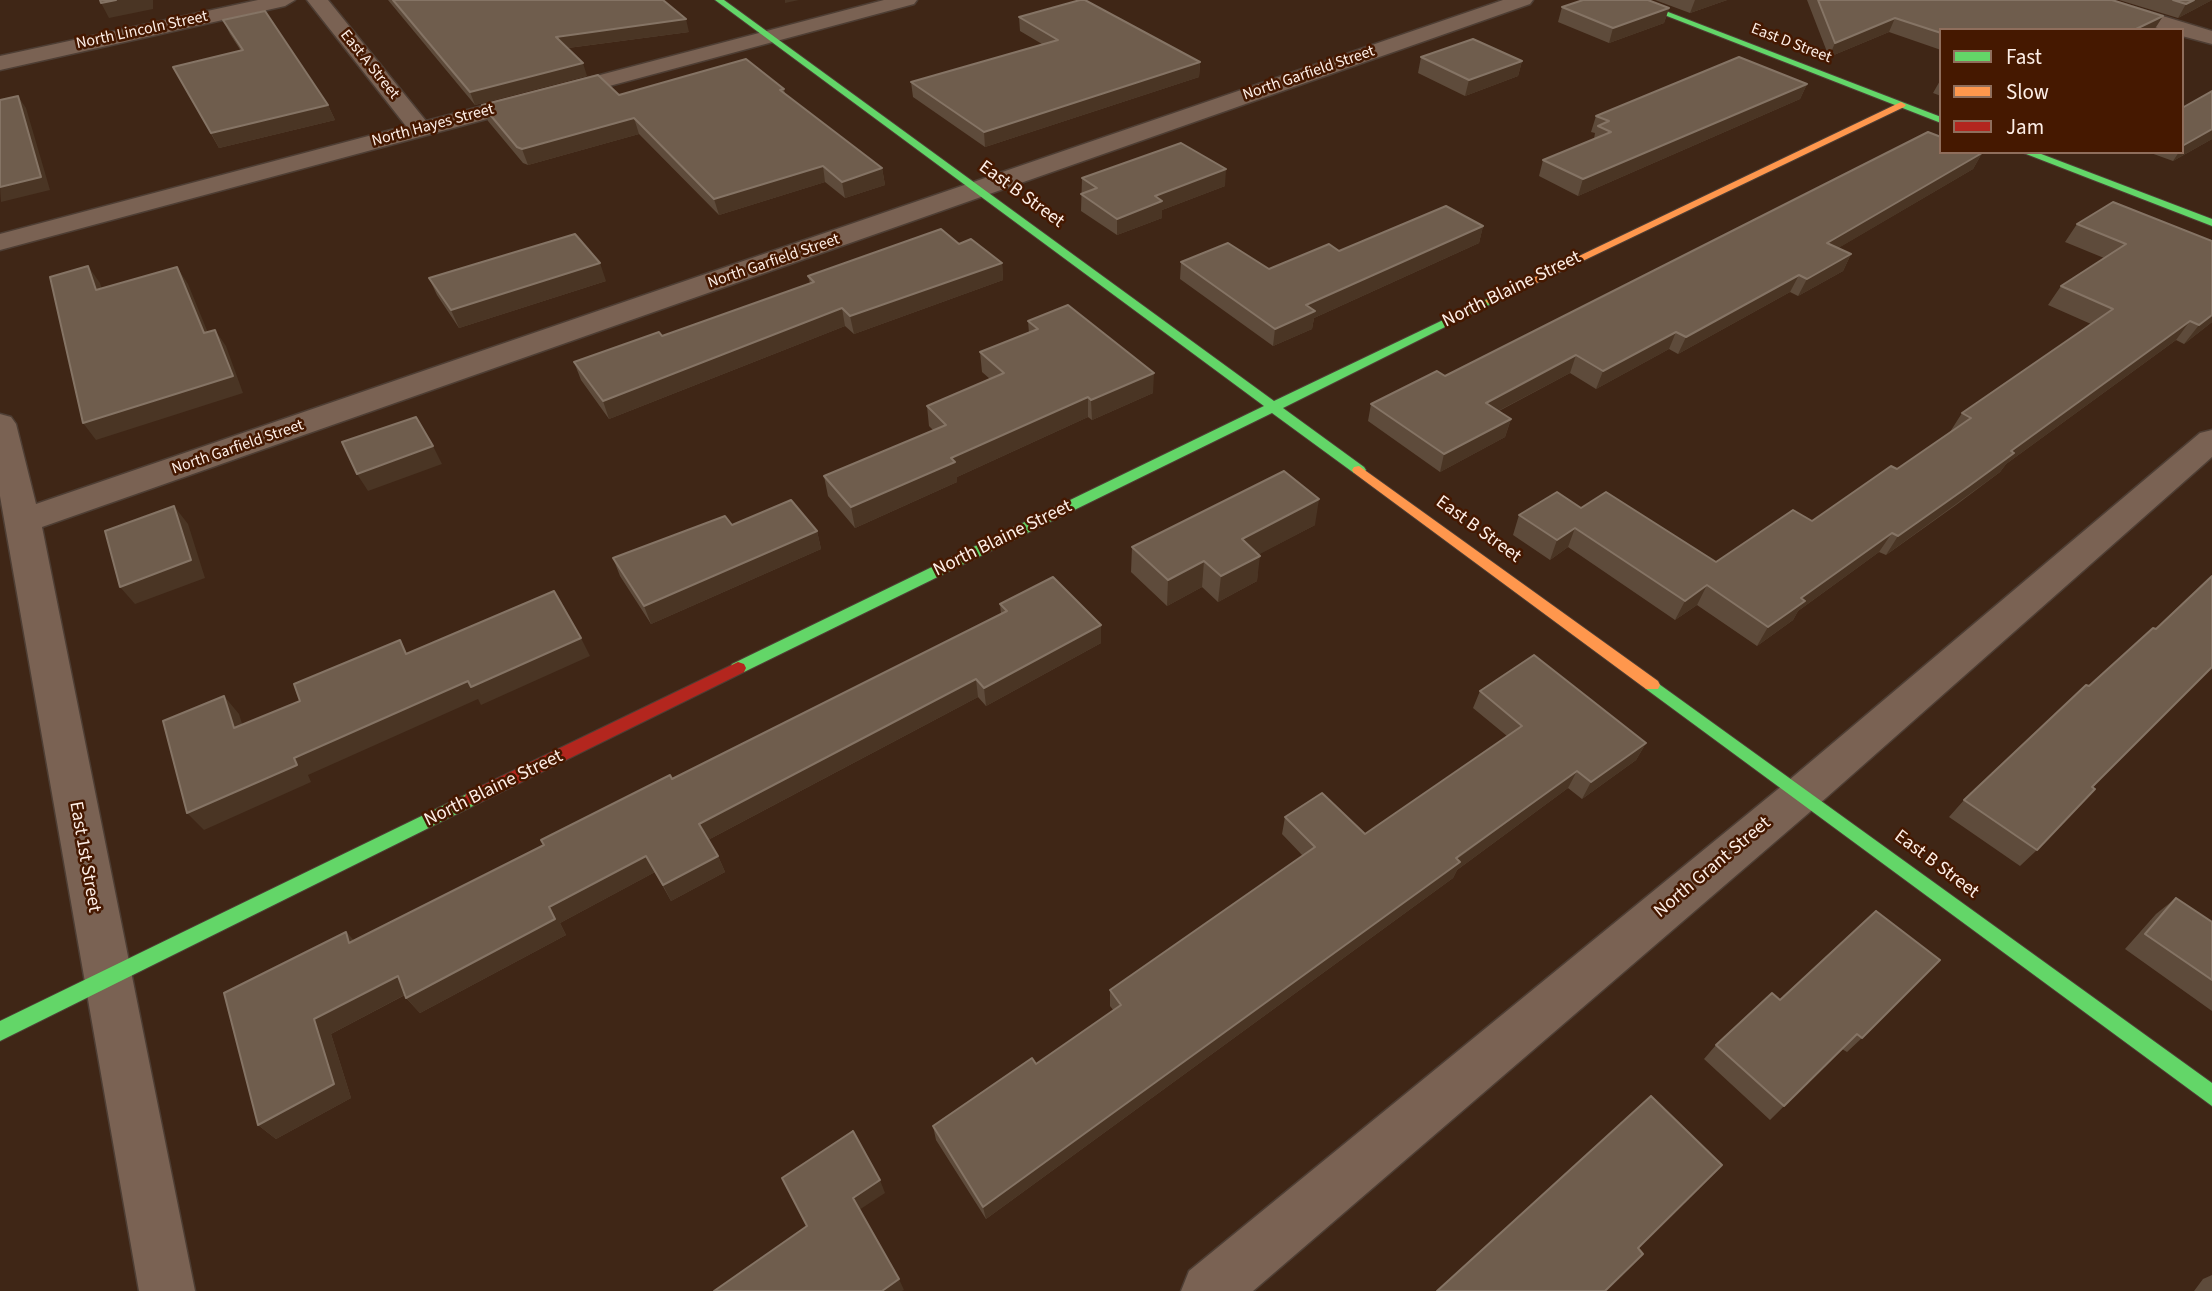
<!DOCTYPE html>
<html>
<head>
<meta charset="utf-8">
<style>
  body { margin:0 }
  #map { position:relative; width:2212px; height:1291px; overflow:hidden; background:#3f2616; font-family:"Source Sans 3",sans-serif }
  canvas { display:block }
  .legend { position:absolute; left:1939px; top:28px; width:245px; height:126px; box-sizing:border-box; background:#451800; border:2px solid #8f6e5c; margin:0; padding:9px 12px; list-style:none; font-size:21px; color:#fdeee6 }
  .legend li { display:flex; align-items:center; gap:14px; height:35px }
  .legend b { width:35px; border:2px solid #8f6e5c }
</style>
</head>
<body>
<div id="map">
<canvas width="2212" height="1291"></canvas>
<ul class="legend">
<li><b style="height:9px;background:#63d668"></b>Fast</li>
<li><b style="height:9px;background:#ff974d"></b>Slow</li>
<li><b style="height:9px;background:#b3261e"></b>Jam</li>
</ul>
</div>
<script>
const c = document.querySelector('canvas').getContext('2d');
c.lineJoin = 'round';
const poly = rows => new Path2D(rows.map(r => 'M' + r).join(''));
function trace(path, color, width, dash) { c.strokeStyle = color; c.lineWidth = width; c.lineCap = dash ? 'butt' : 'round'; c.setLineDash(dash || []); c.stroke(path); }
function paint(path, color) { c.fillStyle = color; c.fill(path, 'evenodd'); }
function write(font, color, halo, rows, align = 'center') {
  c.font = font + ' "Source Sans 3",sans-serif'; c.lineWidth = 5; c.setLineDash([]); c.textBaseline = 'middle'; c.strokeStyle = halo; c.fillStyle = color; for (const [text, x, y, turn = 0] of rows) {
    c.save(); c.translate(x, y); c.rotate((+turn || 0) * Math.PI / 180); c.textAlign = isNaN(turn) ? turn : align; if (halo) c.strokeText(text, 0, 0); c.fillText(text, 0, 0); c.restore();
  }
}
const street = poly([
  [258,0,295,0,285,6,0,70,0,56,258,0],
  [307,0,328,0,426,121,884,0,917,0,914,4,0,250,0,234,406,126,307,0],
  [1503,0,1533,0,1530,4,42,527,195,1291,139,1291,0,496,0,414,11,417,16,424,36,504,1503,0],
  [2079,0,2110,0,2212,31,2212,44,2182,36,2182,30,2164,30,2082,4,2079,0],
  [2212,430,2212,457,1818,805,1253,1291,1181,1291,1189,1271,1788,781,2200,433,2212,430]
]);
const fast = poly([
  [715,0,724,0,1274,401,1487,299,1491,297,1497,301,1283,408,1364,467,1366,470,1364,473,1354,473,1272,413,744,672,732,672,730,668,732,664,1264,406,715,0],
  [1626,0,1637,0,1941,117,1941,123,1626,0],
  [2021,152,2036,152,2212,219,2212,226,2021,152],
  [1652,679,2212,1083,2212,1106,1646,689,1644,685,1646,681,1652,679],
  [473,791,479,793,482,798,479,803,0,1041,0,1021,473,791]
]);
const slow = poly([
  [1901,102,1906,105,1904,107,1495,303,1491,305,1485,301,1901,102],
  [1359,466,1658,681,1660,685,1658,689,1646,689,1354,473,1352,470,1354,467,1359,466]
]);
const jam = poly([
  [738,662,744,664,746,668,744,672,479,803,473,805,467,803,464,798,467,793,738,662]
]);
trace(street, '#4e3e34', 3);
trace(fast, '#4e3e34', 2);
trace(slow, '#4e3e34', 2);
trace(jam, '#4e3e34', 2);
paint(street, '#7a6253');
paint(fast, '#63d668');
paint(slow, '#ff974d');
paint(jam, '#b3261e');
paint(poly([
  [388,0,663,0,689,32,568,48,587,76,475,105],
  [1655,0,1727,0,1690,13],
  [1807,0,2112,0,2163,16,2154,30,1941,30,1941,50,1889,32,1829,57],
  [2119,0,2212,0,2178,18],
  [1562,7,1669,8,1664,23,1609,43,1558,22],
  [1019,17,1200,62,1199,77,985,147,913,97,911,82,1042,44,1020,31],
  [223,20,328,105,335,120,219,148,173,67,241,51,230,34],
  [1421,57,1522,61,1518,76,1465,96,1418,73],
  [1941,79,1941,96,1933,93],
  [1807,84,1800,99,1578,196,1539,176,1543,160,1594,139,1595,133,1591,132,1596,116],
  [784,89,785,94,882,168,885,185,845,198,825,182,719,215,639,134,528,165,523,163,488,121,482,105,619,95],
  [2182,108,2212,139,2173,161,2148,152,2182,152],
  [1982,153,1973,169,1838,248,1851,254,1843,271,1798,296,1790,292,1678,354,1669,349,1596,389,1570,373,1499,411,1511,419,1505,437,1440,472,1368,421,1371,404,1445,376],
  [1082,178,1225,186,1162,210,1162,218,1117,235,1081,211],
  [2077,224,2212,241,2212,322,2184,344,2176,340,2006,464,2000,472,1956,505,1886,555,1879,552,1798,611,1793,620,1757,646,1697,605,1675,620,1568,547,1550,560,1513,535,1519,515,1581,508,1716,562,1812,521,1897,469,1950,432,1962,413,2091,324,2048,305,2061,286,2104,258,2065,242],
  [1483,226,1479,243,1314,318,1312,329,1273,346,1180,279,1181,262,1269,269,1339,251],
  [959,244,1002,263,1003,280,854,334,845,326,609,419,581,380,574,362,662,336,810,283,808,276],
  [429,278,606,281,459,328,437,295],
  [1028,321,1153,393,1092,420,1088,417,957,477,957,482,855,528,828,496,824,476,933,430,929,426,927,406,990,379,982,372,980,352,1029,333],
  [732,525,817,531,821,549,651,624,620,576,613,558],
  [1315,525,1259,554,1257,581,1218,602,1202,587,1167,606,1131,572,1132,547],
  [1000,604,1101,643,986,706,978,697,708,840,718,856,725,872,671,901,655,872,560,923,566,935,420,1013,406,998,405,995,331,1034,351,1098,276,1139,258,1125,346,932,354,941,672,779,1001,614],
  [2156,629,2092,787,2037,850,2020,866,1949,817,1964,800,2089,686],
  [1480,691,1646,743,1636,760,1582,799,1568,788,1457,870,1453,878,986,1219,936,1140,933,1126,1036,1064,1114,1011,1110,1006,1110,990,1303,856,1282,834,1285,817,1365,834,1507,736,1473,708],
  [2176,898,2212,922,2212,1011,2125,949,2156,914],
  [1876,911,1862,1038,1847,1052,1842,1049,1770,1120,1704,1059,1716,1045,1780,1000],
  [2212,1275,2212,1291,2194,1291,2203,1279]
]), '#5e4b3b');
paint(poly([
  [116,0,153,0,153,9,109,18,101,3],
  [785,0,799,0,785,3],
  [1695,0,1727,0,1690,13],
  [2194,0,2212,0,2178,18,2186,4],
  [1669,8,1664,23,1609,43,1613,28],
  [2163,16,2154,30,2134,30],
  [1895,18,1889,32,1829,57,1835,43],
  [686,19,689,32,560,49,556,37],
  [1522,61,1518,76,1465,96,1469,80],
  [1200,62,1199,77,985,147,984,132],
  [583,63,587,76,475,105,470,92],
  [1807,84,1800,99,1578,196,1583,179],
  [18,96,26,108,50,190,1,202,0,187],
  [328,105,335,120,219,148,211,133],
  [634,118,639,134,528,165,522,149],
  [2212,129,2212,139,2173,161,2179,152,2182,152,2182,148,2184,145],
  [1982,153,1973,169,1818,260,1827,243],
  [823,166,825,182,719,215,714,199],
  [882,168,885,185,845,198,842,182],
  [1226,169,1225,186,1162,210,1162,218,1117,235,1117,219,1155,196],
  [1483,226,1479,243,1314,318,1312,329,1273,346,1275,329,1306,305],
  [1851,254,1843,271,1798,296,1807,279],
  [600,263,606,281,459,328,451,310],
  [1002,263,1003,280,854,334,850,316],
  [88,266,100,283,107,307,96,290],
  [177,267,188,284,215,350,204,333],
  [1799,275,1790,292,1678,354,1686,337],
  [842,308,845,326,609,419,603,401],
  [2212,315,2212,322,2184,344,2199,325],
  [2190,321,2176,340,2006,464,2000,472,1886,555,1898,536,2011,451],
  [215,330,226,346,243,393,96,440,83,423],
  [1676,332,1669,349,1596,389,1603,371],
  [1576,355,1570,373,1481,420,1486,403],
  [1154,373,1153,393,1092,420,1091,400],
  [1088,397,1088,417,957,477,957,482,855,528,851,507,951,458],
  [1511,419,1505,437,1440,472,1444,454],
  [433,446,442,464,368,491,357,474],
  [1319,499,1315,525,1239,565,1242,539],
  [174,506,188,524,205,578,135,604,120,587],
  [1575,528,1568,547,1550,560,1557,540],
  [817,531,821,549,651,624,644,606],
  [1892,533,1879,552,1798,611,1793,620,1757,646,1768,627,1801,598],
  [1260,556,1257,581,1218,602,1221,576],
  [1204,561,1202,587,1167,606,1168,580],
  [1707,585,1697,605,1675,620,1685,601],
  [1101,625,1101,643,986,706,984,688],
  [581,638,590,656,481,705,478,699,308,775,311,782,204,830,187,813,294,758,468,681],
  [976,679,978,697,706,841,699,824],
  [224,696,239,714,249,746,234,728],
  [1646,743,1636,760,1582,799,1591,782],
  [1577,771,1568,788,1457,870,1453,878,986,1219,983,1207],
  [646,856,655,872,560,923,566,935,420,1013,406,998,549,907],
  [718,856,725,872,671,901,663,885],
  [346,932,361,948,349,943],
  [398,976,412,991,331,1034,351,1098,276,1139,258,1125,314,1019],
  [880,1180,885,1193,859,1210,853,1198],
  [899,1279,904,1290,902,1291,882,1291]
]), '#4a3524');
const building = poly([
  [100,0,116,0,101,3,100,0],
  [393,0,663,0,686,19,556,37,583,63,470,92,393,0],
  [1080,0,1085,0,1200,62,984,132,911,82,1058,40,1019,17,1080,0],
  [1583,0,1648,0,1669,8,1613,28,1562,7,1583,0],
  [1818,0,2112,0,2163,16,2134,30,1941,30,1941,33,1895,18,1835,43,1818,0],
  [2173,0,2194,0,2186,4,2173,0],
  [265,11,328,105,211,133,173,67,243,50,223,20,265,11],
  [1473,39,1522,61,1469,80,1421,57,1473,39],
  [1739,57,1807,84,1583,179,1543,160,1611,132,1598,126,1609,121,1596,116,1739,57],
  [746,59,784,89,780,90,882,168,842,182,823,166,714,199,634,118,522,149,517,147,482,105,598,75,619,95,746,59],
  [2212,91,2212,129,2184,145,2182,145,2182,108,2212,91],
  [18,96,41,177,0,187,0,100,18,96],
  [1928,132,1941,137,1941,152,1982,153,1827,243,1851,254,1807,279,1799,275,1686,337,1676,332,1603,371,1576,355,1486,403,1511,419,1444,454,1371,404,1437,371,1445,376,1928,132],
  [1181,143,1226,169,1155,196,1162,201,1117,219,1081,194,1097,188,1082,178,1181,143],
  [2113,202,2212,241,2212,315,2199,325,2190,321,2011,451,2014,453,1969,486,1898,536,1892,533,1801,598,1805,601,1768,627,1707,585,1685,601,1575,528,1557,540,1519,515,1557,492,1581,508,1606,492,1716,562,1793,510,1812,521,1891,466,1897,469,1971,418,1962,413,2113,309,2061,286,2126,244,2077,224,2113,202],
  [1446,206,1483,226,1306,305,1315,311,1275,329,1181,262,1228,243,1269,269,1329,244,1339,251,1446,206],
  [941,229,959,244,971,239,1002,263,850,316,842,308,603,401,574,362,659,332,662,336,814,282,808,276,941,229],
  [575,234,600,263,451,310,429,278,575,234],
  [88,266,96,290,177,267,204,333,215,330,233,376,83,423,50,277,88,266],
  [1068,305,1154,373,1091,400,1088,397,951,458,955,462,851,507,824,476,946,425,927,406,1004,373,980,352,1038,329,1028,321,1068,305],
  [416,417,433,446,357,474,342,442,416,417],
  [1284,471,1319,499,1242,539,1260,556,1221,576,1204,561,1168,580,1132,547,1284,471],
  [791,500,817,531,644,606,613,558,725,516,732,525,791,500],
  [174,506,191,560,120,587,105,531,174,506],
  [2212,576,2212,667,2092,787,2095,789,2037,850,1964,800,2086,685,2089,686,2153,628,2156,629,2212,576],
  [1053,577,1101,625,984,688,976,679,699,824,718,856,663,885,646,856,549,907,555,919,406,998,398,976,314,1019,334,1084,258,1125,224,993,346,932,349,943,544,845,541,840,670,775,672,779,1007,611,1000,604,1053,577],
  [554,591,581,638,471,687,468,681,294,758,297,765,187,813,163,721,224,696,234,728,300,701,294,684,400,640,406,654,554,591],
  [1534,655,1646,743,1591,782,1577,771,1456,858,1460,862,983,1207,933,1126,1032,1058,1036,1064,1121,1005,1110,990,1315,847,1285,817,1322,793,1365,834,1522,726,1480,691,1534,655],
  [2176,898,2212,922,2212,980,2145,934,2176,898],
  [1876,911,1940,960,1862,1038,1857,1034,1784,1106,1716,1045,1772,993,1780,1000,1876,911],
  [1651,1096,1722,1165,1638,1248,1643,1254,1605,1291,1437,1291,1651,1096],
  [853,1131,880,1180,853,1198,899,1279,882,1291,714,1291,807,1226,782,1178,853,1131]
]);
paint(building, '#6f5d4d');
trace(building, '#857465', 2);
write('16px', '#fdeee6', '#451800', [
  ["North Lincoln Street",142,31,-12],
  ["East D Street",1791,44,21],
  ["East A Street",369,65,51],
  ["North Garfield Street",1309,74,-19],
  ["North Hayes Street",433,126,-15],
  ["North Garfield Street",774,262,-19],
  ["North Garfield Street",238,448,-19]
]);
write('19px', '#fdeee6', '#451800', [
  ["East B Street",1021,195,36],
  ["North Blaine Street",1512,290,-26],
  ["East B Street",1478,530,36],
  ["North Blaine Street",1003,539,-26],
  ["North Blaine Street",494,789,-26],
  ["East 1st Street",84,857,80],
  ["East B Street",1936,865,37],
  ["North Grant Street",1713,868,-40]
]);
</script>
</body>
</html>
